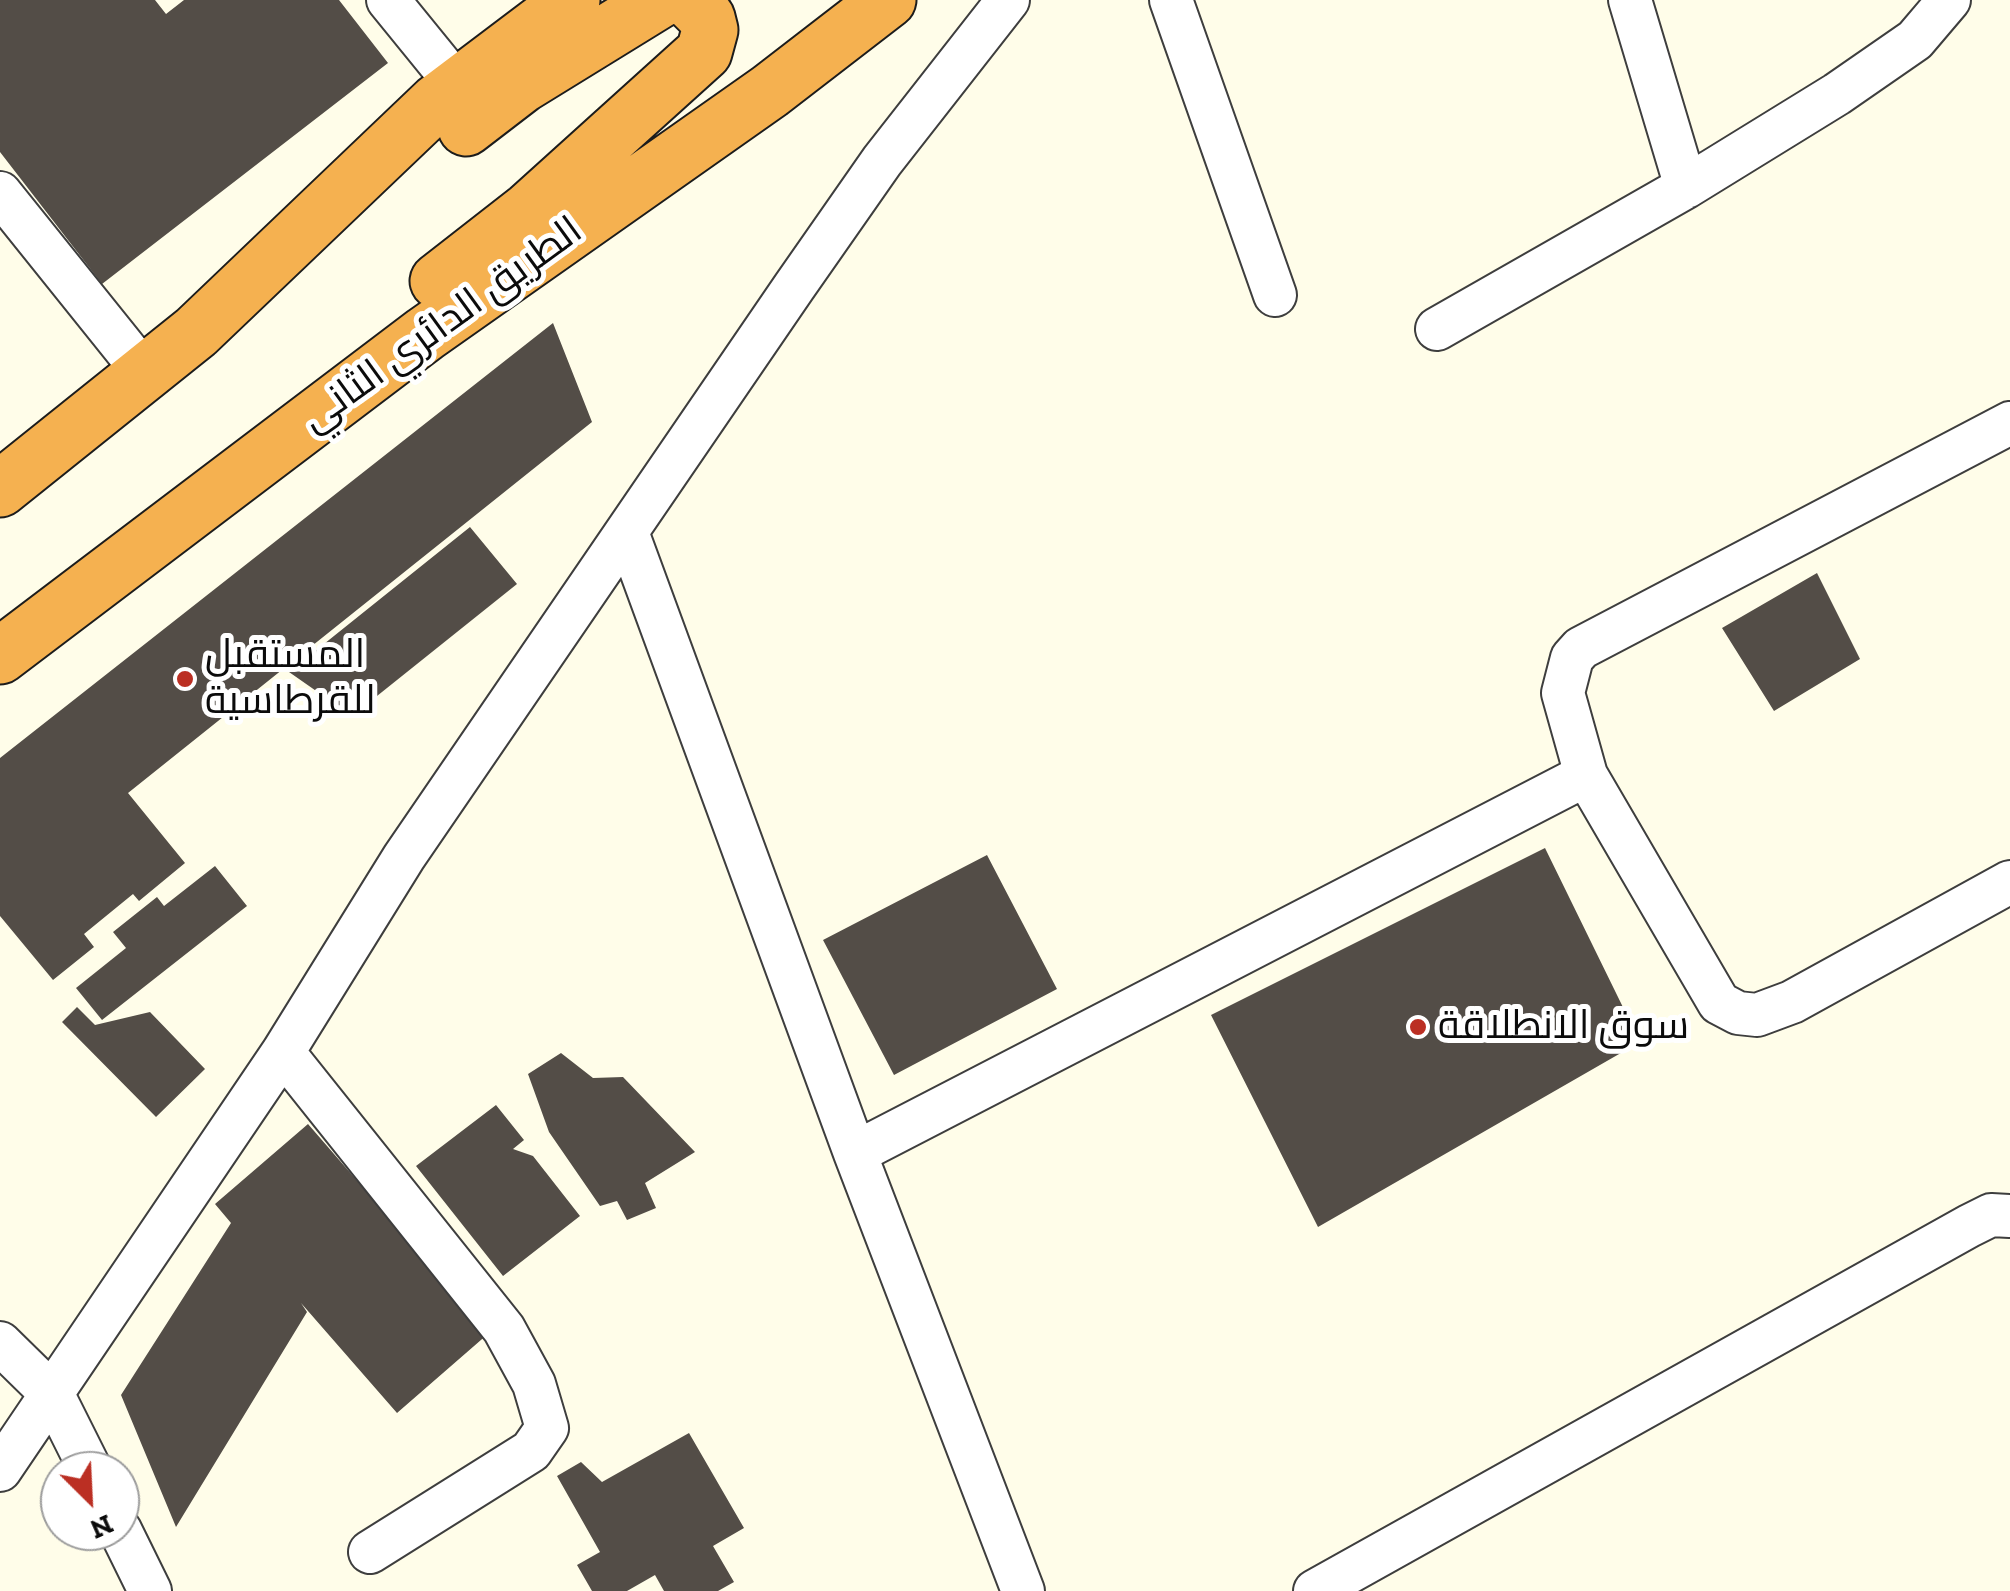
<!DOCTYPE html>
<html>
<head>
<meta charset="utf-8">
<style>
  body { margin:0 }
  #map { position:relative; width:2010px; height:1591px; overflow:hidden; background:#fffde9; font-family:"Zilla Slab",serif }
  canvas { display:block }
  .north { position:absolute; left:40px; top:1451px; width:100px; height:100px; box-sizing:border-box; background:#fff; border:2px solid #9d9d9d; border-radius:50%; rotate:156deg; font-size:28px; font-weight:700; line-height:40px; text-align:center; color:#0b0b0b }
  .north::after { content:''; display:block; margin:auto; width:35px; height:45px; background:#bb2f23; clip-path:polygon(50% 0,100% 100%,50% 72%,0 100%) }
</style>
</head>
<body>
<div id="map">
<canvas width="2010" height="1591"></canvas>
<div class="north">N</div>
</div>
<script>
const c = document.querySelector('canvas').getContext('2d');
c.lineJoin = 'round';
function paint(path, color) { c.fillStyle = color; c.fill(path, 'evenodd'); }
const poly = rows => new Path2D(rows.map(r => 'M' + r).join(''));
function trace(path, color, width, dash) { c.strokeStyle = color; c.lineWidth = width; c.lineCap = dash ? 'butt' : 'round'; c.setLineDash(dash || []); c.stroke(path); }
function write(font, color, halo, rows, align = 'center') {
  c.font = font + ' "Zilla Slab",Cairo,serif'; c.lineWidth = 10; c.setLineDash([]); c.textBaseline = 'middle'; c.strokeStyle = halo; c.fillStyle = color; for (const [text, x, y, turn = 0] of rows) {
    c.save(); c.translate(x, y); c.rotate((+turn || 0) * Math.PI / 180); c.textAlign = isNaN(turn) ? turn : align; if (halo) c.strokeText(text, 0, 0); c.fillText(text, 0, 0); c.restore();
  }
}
paint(poly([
  [0,0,155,0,166,14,184,0,339,0,388,63,102,284,0,152],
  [553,323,592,422,128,793,185,863,139,901,133,894,84,934,94,947,53,980,0,916,0,758],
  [470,527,517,584,352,716,289,672],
  [1817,573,1860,659,1774,711,1722,628],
  [1545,848,1640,1042,1318,1227,1211,1015],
  [987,855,1057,989,894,1075,823,940],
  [215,866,247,906,102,1020,76,988,126,948,113,932,157,897,164,906],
  [77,1007,95,1025,150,1012,205,1069,156,1117,62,1022],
  [561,1053,593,1078,623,1077,695,1152,645,1183,656,1208,627,1220,617,1201,600,1206,549,1132,528,1074],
  [496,1105,524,1140,513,1149,533,1156,580,1216,503,1276,416,1166],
  [308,1124,489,1333,397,1413,301,1303,307,1312,176,1527,121,1395,231,1223,215,1204],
  [689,1433,744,1528,713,1546,734,1582,718,1591,664,1591,655,1575,627,1591,592,1591,577,1565,600,1552,557,1476,581,1462,602,1482]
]), '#534d47');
const minor = poly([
  [388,0,458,86],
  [1171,0,1275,295],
  [1630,0,1686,187],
  [0,193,143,371],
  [1437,329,1686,187,1837,94,1915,40,1949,0],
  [2010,423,1581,648,1572,658,1563,693,1586,775,1719,1003,1738,1013,1757,1015,1792,1002,2010,882],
  [627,532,855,1153,1023,1591],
  [283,1052,504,1329,534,1384,547,1428,531,1451,370,1552],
  [855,1153,1586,775],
  [0,1343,53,1395,91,1471],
  [0,1470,283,1052,404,857,794,287,882,161,1008,0],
  [120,1530,150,1591],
  [1315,1591,1969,1226,1991,1215,2010,1216]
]);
const highway = poly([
  [466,128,522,85,660,0],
  [438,281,529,210,704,52,710,30,707,18,689,0],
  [0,489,196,332,437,102,572,0],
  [0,656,425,334,770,91,888,0]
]);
trace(minor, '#3e3e3e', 46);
trace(highway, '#1c1c1c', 59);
trace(minor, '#fff', 42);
trace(highway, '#f5b150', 55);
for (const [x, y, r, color] of [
  [185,679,10,"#bb2f23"],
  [1418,1027,10,"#bb2f23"]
]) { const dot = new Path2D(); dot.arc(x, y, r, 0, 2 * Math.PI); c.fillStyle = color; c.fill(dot); trace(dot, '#fff', 4); }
write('40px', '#0b0b0b', '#fff', [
  ["الطريق الدائري الثاني",442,325,-36]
]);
write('40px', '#0b0b0b', '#fff', [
  ["المستقبل",205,656],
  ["للقرطاسية",205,702],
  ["سوق الانطلاقة",1438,1027]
], 'left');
</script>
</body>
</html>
